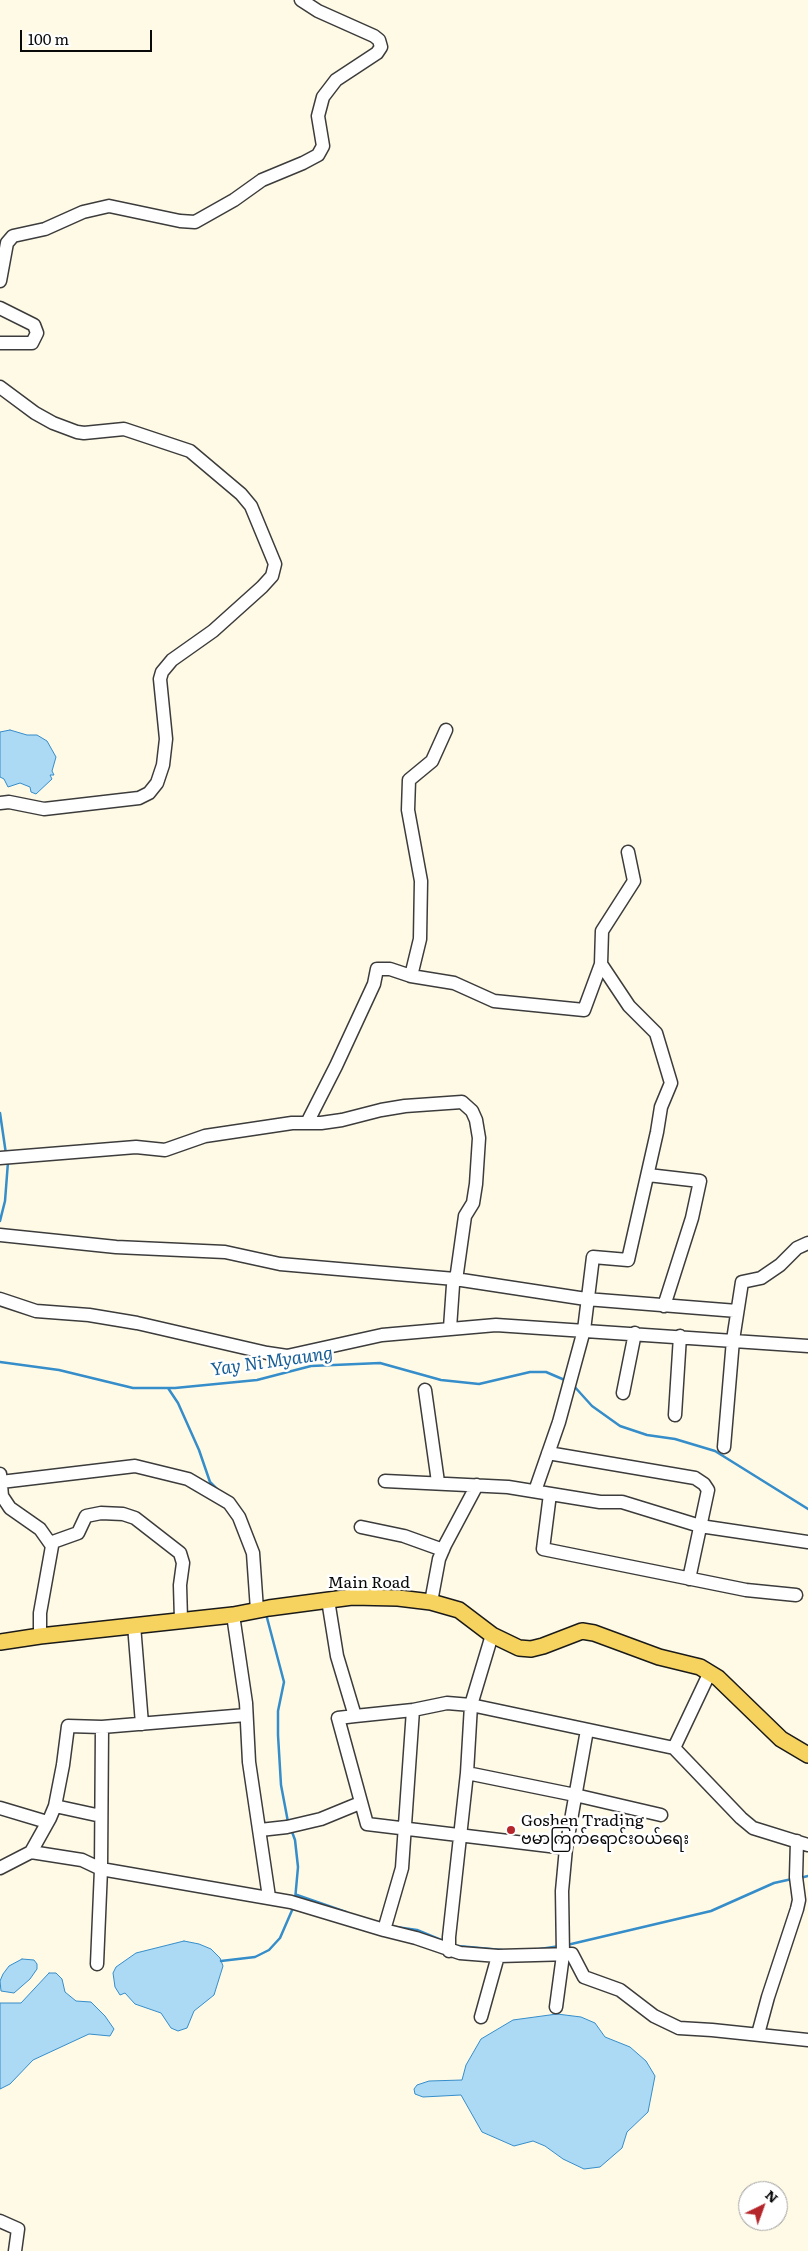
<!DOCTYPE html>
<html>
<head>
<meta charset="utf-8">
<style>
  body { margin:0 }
  #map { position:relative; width:808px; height:2251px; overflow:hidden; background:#fffae6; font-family:Literata,serif }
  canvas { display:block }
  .north { position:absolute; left:738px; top:2181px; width:50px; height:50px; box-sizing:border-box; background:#fff; border:1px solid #9d9d9d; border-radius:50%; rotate:42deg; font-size:14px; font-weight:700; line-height:20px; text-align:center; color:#090909 }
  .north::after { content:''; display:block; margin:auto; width:18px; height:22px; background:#b5262b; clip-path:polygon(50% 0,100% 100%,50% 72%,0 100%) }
  .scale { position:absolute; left:20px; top:30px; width:132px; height:22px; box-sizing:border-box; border:2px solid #090909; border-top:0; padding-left:6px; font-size:15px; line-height:18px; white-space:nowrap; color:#090909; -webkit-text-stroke:4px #fff; paint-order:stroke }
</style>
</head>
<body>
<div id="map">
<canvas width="808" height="2251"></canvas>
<div class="north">N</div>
<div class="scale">100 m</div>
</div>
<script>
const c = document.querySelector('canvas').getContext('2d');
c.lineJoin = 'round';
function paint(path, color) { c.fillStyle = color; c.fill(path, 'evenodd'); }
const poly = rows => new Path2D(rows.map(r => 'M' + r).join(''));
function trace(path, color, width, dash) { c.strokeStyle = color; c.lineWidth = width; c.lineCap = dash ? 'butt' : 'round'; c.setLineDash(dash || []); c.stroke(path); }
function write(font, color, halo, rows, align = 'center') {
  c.font = font + ' Literata,"Noto Sans Myanmar",serif'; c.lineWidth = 5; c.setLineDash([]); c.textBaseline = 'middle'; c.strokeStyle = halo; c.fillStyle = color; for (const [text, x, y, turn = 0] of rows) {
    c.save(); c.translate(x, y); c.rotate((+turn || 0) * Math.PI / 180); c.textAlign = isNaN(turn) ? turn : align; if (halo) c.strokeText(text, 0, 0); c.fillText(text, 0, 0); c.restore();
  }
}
const water = poly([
  [10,730,27,735,37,735,47,741,56,757,52,771,54,775,50,775,52,779,36,794,31,792,30,787,20,783,8,787,4,779,0,777,0,732,10,730],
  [184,1941,199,1944,211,1949,220,1958,223,1966,214,1995,194,2011,187,2028,178,2031,171,2028,161,2013,135,2004,125,1993,120,1995,115,1987,113,1973,116,1967,136,1953,184,1941],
  [22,1959,34,1960,37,1964,37,1969,30,1979,14,1993,1,1991,0,1981,3,1974,9,1966,22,1959],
  [49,1973,56,1973,62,1979,65,1992,76,2001,91,2002,105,2016,114,2029,110,2036,89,2034,33,2060,10,2084,0,2089,0,2003,21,2003,49,1973],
  [557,2014,581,2017,595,2023,605,2037,630,2047,646,2061,655,2076,648,2112,627,2132,622,2148,600,2167,584,2169,563,2159,545,2146,533,2141,514,2146,482,2132,461,2095,423,2097,415,2094,414,2089,417,2085,429,2081,462,2080,466,2065,481,2039,513,2020,557,2014]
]);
paint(water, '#acd9f4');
trace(water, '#358dca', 1);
trace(poly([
  [0,1113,6,1154],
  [0,1221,5,1201,8,1162],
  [0,1362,59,1370,133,1388,175,1388,257,1380,311,1366,380,1363,441,1380,479,1384,530,1372,546,1372,567,1381],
  [573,1385,592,1406,620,1426,647,1435,675,1439,715,1451,808,1509],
  [168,1388,178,1403,199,1450,210,1482,218,1490],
  [266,1614,284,1682,278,1711,278,1735,281,1785,288,1822],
  [291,1829,295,1840,298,1867,295,1900],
  [800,1878,808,1876],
  [297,1895,346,1912],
  [396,1927,417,1930,446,1942],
  [567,1945,711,1911,774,1883,792,1879],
  [458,1946,502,1950],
  [540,1949,560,1946],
  [221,1961,255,1957,269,1950,280,1938,293,1908]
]), '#358dca', 2.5);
const minor = poly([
  [0,281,7,243,13,236,45,229,83,212,109,206,180,221,195,222,234,200,262,180,303,163,318,155,323,146,318,116,323,97,336,80,377,53,381,47,379,40,374,36,318,11,301,0],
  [0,308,34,325,37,333,32,343,0,343],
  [0,387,35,413,53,423,77,432,84,433,124,429,190,451,241,494,251,506,275,564,272,576,262,587,213,631,172,660,162,672,160,679,166,739,163,765,157,783,149,793,139,798,44,809,9,802,0,803],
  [411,976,454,983,494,1001,584,1010,601,964,602,931,634,881,628,852],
  [307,1123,336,1066,374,984,377,969,390,969,411,976,420,939,421,881,408,810,409,780,432,761,446,730],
  [0,1158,136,1147,165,1150,205,1136,292,1123,321,1123,342,1120,381,1110,405,1106,462,1102,472,1111,476,1120,479,1138,476,1184,473,1203,465,1216,457,1273,453,1285,450,1328],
  [648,1175,700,1181,692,1218,664,1306],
  [0,1235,116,1247,225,1252,280,1264,455,1279,586,1299,737,1311],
  [0,1299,36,1311,89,1315,137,1323,267,1353,287,1356,382,1335,496,1325,808,1346],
  [425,1390,438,1482],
  [623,1393,635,1333],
  [675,1415,680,1336],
  [724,1447,733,1340,742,1282,761,1278,780,1265,797,1248,808,1243],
  [548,1453,695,1478,704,1484,708,1490,689,1579],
  [0,1474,2,1496,10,1508,40,1529,52,1546,40,1613,40,1636],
  [385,1481,508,1487,600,1502,622,1502,700,1526,808,1542],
  [1,1482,135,1466,188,1479,229,1503,239,1517,253,1553,257,1610],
  [535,1491,559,1422,584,1330,593,1257,628,1260,657,1132,661,1107,671,1083,656,1033,629,1006,601,964],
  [550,1494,543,1549,746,1590,796,1595],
  [361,1527,404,1536,443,1550],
  [50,1543,78,1533,86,1516,101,1513,123,1514,135,1518,180,1553,183,1563,180,1585,181,1620],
  [328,1600,337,1656,355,1716,338,1718,367,1824,566,1848],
  [431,1602,439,1559,445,1545,477,1485],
  [233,1615,246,1703,249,1762,269,1897],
  [134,1625,142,1724],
  [355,1716,413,1710,447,1703,471,1705,674,1748,741,1818,753,1828,808,1845],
  [674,1748,710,1672],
  [467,1773,575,1795,661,1815],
  [55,1806,101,1816],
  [0,1808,47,1822],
  [260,1830,287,1827,321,1819,360,1803],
  [31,1852,82,1860,101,1869,291,1902,384,1930,416,1938,460,1953,498,1956,572,1954,584,1977,620,1990,654,2016,679,2028,712,2030,808,2040],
  [0,1868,31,1852,50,1818,55,1806,63,1765,68,1726,102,1727,246,1715],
  [384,1930,402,1868,413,1710],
  [449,1951,449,1937,467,1773,471,1705,492,1635],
  [97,1964,101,1869,102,1727],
  [556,2007,563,1955,562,1891,566,1848,587,1730],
  [481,2017,498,1956],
  [758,2034,768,1997,797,1909,799,1900,796,1877,797,1841],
  [0,2221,18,2229,15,2251]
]);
const major = poly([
  [0,1642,40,1636,233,1615,269,1608,352,1597,398,1598,431,1602,459,1610,492,1635,519,1648,531,1649,543,1646,582,1631,594,1633,659,1657,700,1667,718,1678,781,1739,808,1755]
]);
trace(minor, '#3c3c3c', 15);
trace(major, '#1a1a1a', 18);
trace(minor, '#fff', 12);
trace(major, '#f6d35f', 15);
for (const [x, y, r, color] of [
  [511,1830,5,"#b5262b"]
]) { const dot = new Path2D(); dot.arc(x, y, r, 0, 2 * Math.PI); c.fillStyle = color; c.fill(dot); trace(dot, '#fff', 2); }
write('16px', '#090909', '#fff', [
  ["Main Road",369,1583]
]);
write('16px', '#090909', '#fff', [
  ["Goshen Trading",521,1821],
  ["ဗမာကြက်ရောင်းဝယ်ရေး",521,1839]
], 'left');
write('italic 18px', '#175e97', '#fff', [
  ["Yay Ni Myaung",272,1362,-8]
]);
</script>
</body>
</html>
